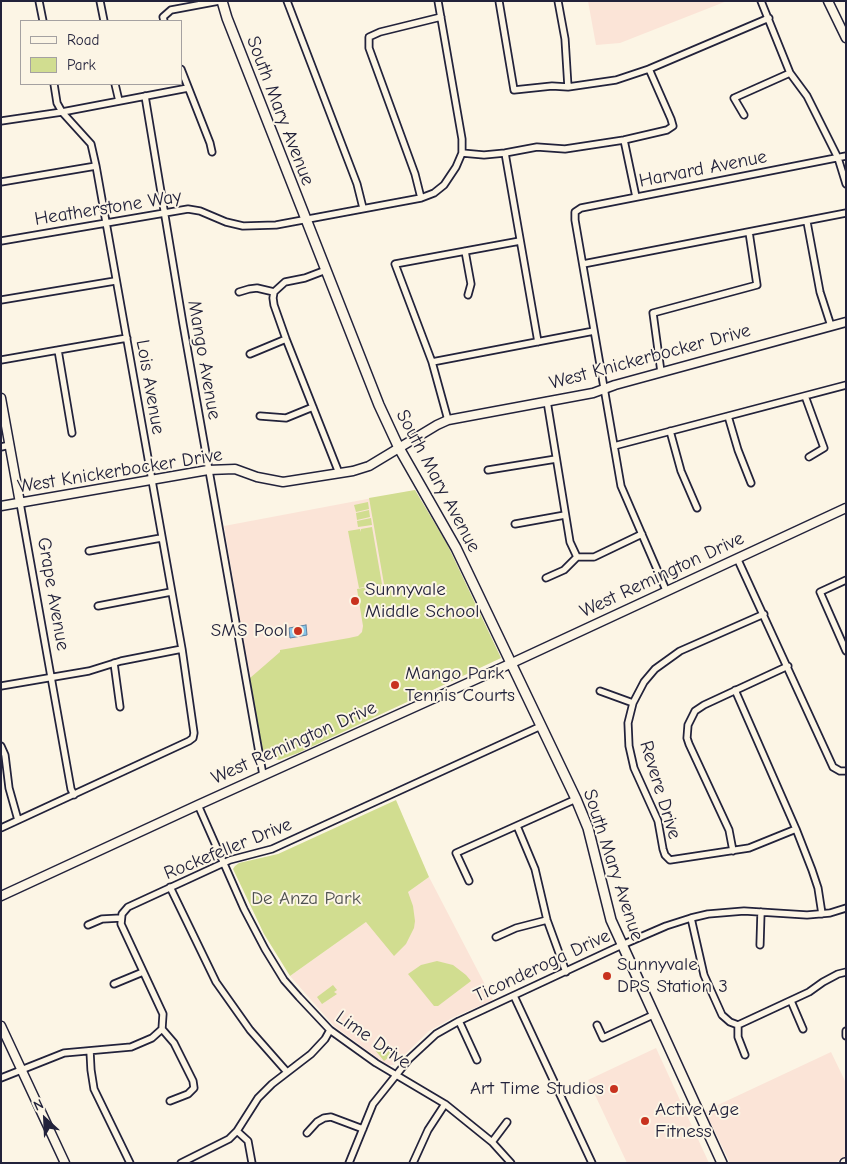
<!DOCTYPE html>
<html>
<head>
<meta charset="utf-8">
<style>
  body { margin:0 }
  #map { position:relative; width:847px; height:1164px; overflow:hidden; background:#fcf5e5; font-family:"Comic Neue",sans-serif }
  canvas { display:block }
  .frame { position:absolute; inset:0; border:2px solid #22223b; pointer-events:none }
  .legend { position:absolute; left:20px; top:20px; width:162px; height:65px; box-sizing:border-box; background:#fcf5e5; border:1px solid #a5a1a1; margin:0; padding:6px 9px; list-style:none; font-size:15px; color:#22223b }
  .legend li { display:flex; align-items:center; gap:10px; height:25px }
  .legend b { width:25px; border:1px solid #a5a1a1 }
  .north { position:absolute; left:20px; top:1094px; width:50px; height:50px; -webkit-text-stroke:4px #fcf5e5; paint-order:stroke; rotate:335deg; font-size:14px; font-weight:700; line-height:20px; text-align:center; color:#22223b }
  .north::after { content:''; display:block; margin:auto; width:18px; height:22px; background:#22223b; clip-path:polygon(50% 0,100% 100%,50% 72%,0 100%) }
</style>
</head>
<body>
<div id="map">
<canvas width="847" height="1164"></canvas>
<div class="frame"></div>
<ul class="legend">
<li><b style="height:6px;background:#fcf5e5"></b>Road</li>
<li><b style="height:14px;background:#d1dd90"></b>Park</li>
</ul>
<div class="north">N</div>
</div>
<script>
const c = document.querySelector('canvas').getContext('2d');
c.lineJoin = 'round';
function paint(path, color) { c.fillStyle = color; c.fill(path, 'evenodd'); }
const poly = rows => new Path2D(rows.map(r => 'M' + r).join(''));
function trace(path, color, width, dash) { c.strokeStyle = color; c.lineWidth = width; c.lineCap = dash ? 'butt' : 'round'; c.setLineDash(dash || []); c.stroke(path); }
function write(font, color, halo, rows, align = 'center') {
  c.font = font + ' "Comic Neue",sans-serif'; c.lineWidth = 4; c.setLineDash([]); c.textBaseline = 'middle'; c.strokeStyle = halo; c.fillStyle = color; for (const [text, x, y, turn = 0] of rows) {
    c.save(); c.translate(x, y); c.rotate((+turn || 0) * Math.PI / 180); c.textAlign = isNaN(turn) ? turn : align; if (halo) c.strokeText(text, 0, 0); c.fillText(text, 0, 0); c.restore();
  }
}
paint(poly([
  [588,1,727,1,620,43,596,45],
  [415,490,447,544,501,658,298,753,279,760,263,755,224,526],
  [429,877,493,1000,454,1017,429,1031,394,1065,387,1065,334,1026,290,976],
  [656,1048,709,1163,627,1163,588,1080],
  [831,1052,846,1083,846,1157,834,1163,730,1163,705,1111]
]), '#fbe4d7');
paint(poly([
  [415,490,447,544,501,658,298,753,279,760,263,755,250,678,280,652,280,650,349,638,358,636,362,632,363,626,357,589,384,584,369,498],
  [368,502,369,509,356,512,354,505],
  [369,510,370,517,357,520,356,513],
  [371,518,372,525,358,527,357,521],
  [372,527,382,584,371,586,370,583,370,586,359,588,348,531,360,529,360,532,361,529],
  [396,800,429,877,408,892,413,906,415,921,414,928,406,944,394,956,366,922,290,976,264,934,233,869,235,866,239,863,278,854],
  [437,961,453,965,466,975,471,981,438,1006,434,1006,408,974,421,965],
  [333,985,337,990,334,992,337,994,322,1004,317,997],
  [384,1043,393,1054,384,1061,375,1050]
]), '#d1dd90');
const water = poly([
  [306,625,307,635,290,638,289,628,306,625]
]);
paint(water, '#88c5e8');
trace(water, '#5f84a3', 1);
const minor = poly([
  [39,1,43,21],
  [100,1,104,21],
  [287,1,357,184,363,208],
  [499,1,514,90,552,86,568,87,616,80,649,69,769,18],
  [558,1,565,39,568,87],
  [761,1,790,73,807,96,838,158,846,184],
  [164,21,163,17,171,10,219,1],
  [181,69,210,143,212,152],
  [115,84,119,101],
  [145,96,183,324,263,775],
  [744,115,734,98,790,73],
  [1,121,62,112,188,88],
  [624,140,636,197],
  [462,153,484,155,505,153,537,147,565,149,624,140,667,130,673,126,671,119,649,69],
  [505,153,538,342],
  [1,182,96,166],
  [421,198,415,174,369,48,369,37,380,32,441,17],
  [807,222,820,292,831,326],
  [1,241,188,209,200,211,226,222,243,226,276,225,421,198,434,193,444,185,456,167,462,153,462,139,438,1],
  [465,251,471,284,468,295],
  [583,264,846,213],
  [326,270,305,278,285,282,274,292,273,298,274,305,286,339,339,473],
  [239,292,249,289,257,288,274,292],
  [1,300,115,281],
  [58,350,72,433],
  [250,354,286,339],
  [1,360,127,338],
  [432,362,395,264,520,241],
  [661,372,653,313,757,285,749,232],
  [805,396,824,448,809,457],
  [547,401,570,542,577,557],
  [260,416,286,418,313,407],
  [728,416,738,450,751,483],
  [448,420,432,362,594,331],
  [670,431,681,471,697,508],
  [614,446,846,385],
  [1,447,10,445],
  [488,470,556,459],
  [20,503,71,789,74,795],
  [515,524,565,515],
  [89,551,161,538],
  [577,557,594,557,642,534],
  [737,558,833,767,840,771,846,771],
  [546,578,564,570,577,557],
  [846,580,820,592,846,651],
  [666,590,621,486,575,220,575,212,581,208,846,156],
  [98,606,171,592],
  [764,614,680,651,655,669,644,682,633,703,628,723,629,746,634,768,658,821,663,849,665,855,670,860,749,848,796,829],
  [114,663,120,707],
  [1,686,89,671,121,661,182,649],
  [735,690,796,829,812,870,818,888,822,914],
  [600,691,633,703],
  [1,746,5,755,9,788,18,820],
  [198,805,244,909,265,949,284,980,299,997,330,1030,376,1063,445,1104,492,1142,511,1163],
  [517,826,535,869,547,920,566,972],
  [1,828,189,741,193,738,194,733,182,649,96,166,91,144,62,112,57,103,54,84],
  [733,851,729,830,689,744,687,738,688,725,695,711,704,705,788,666],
  [469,881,456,853,576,799],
  [170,887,216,982,250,1030,287,1072],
  [691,918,704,975,722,1015,730,1022,738,1025],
  [88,925,102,919,121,918],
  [496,937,516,928,547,920],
  [760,945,761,912],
  [114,984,143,972],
  [514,996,592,1163],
  [791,1001,803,1029],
  [459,1021,477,1060],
  [597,1025,603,1038,653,1015],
  [738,1025,809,992,823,982,838,974,846,972],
  [738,1025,738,1037,745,1055],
  [162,1029,174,1043,193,1081,194,1088,188,1094,170,1101],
  [846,1031,846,1036],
  [90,1051,91,1070,94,1089,130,1163],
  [1,1078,64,1053,131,1047,152,1038,162,1029,163,1014,121,924,122,914,128,907,230,860,272,849,541,726],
  [237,1131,248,1141,252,1163],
  [307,1133,317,1122,324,1118,331,1117,363,1129],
  [492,1142,507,1122],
  [181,1163,229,1139,237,1131,258,1098,272,1084,311,1054,325,1039,330,1030],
  [349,1163,373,1104,409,1059,436,1034,459,1021,622,945,666,926,691,918,708,914,744,911,807,915,830,913,846,908],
  [413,1163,428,1130,445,1104]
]);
const tertiary = poly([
  [828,1,846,38],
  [1,398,20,503],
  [1,506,208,470,235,469,257,477,283,482,353,471,369,466,437,425,448,420,593,393,615,385,846,322],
  [1,896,198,805,512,663,846,508],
  [1,1026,65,1163]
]);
const secondary = poly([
  [222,1,227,18,379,405,399,448,456,548,576,799,588,828,611,920,722,1163],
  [845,1163,846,1163]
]);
trace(minor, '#22223b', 9);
trace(tertiary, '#22223b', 11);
trace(secondary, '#22223b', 12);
trace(minor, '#fcf5e5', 5.5);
trace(tertiary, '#fcf5e5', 8);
trace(secondary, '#fcf5e5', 9);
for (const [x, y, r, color] of [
  [355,601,5,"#c8321e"],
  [298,631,5,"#c8321e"],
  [395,685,5,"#c8321e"],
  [607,976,5,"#c8321e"],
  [614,1089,5,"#c8321e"],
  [645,1121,5,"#c8321e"]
]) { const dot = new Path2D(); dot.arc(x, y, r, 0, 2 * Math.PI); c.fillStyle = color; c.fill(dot); trace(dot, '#fcf5e5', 2); }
write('19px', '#22223b', '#fcf5e5', [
  ["South Mary Avenue",280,111,69],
  ["Harvard Avenue",703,169,-11],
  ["Heatherstone Way",108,208,-9],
  ["West Knickerbocker Drive",650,357,-15],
  ["Mango Avenue",204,360,80],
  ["Lois Avenue",150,387,80],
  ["West Knickerbocker Drive",120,471,-9],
  ["South Mary Avenue",438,481,62],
  ["West Remington Drive",662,575,-25],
  ["Grape Avenue",53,594,80],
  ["West Remington Drive",294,743,-24],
  ["Revere Drive",660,790,73],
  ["Rockefeller Drive",228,849,-22],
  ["South Mary Avenue",613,865,72],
  ["Ticonderoga Drive",542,966,-25],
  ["Lime Drive",373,1040,35]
]);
write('19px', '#22223b', '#fcf5e5', [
  ["Sunnyvale",365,590],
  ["Middle School",365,612],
  ["SMS Pool",288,631,"right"],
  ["Mango Park",405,674],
  ["Tennis Courts",405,696],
  ["Sunnyvale",617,965],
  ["DPS Station 3",617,987],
  ["Art Time Studios",604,1089,"right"],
  ["Active Age",655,1110],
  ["Fitness",655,1132]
], 'left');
write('19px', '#4e5150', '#fcf5e5', [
  ["De Anza Park",306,899]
]);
</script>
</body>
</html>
